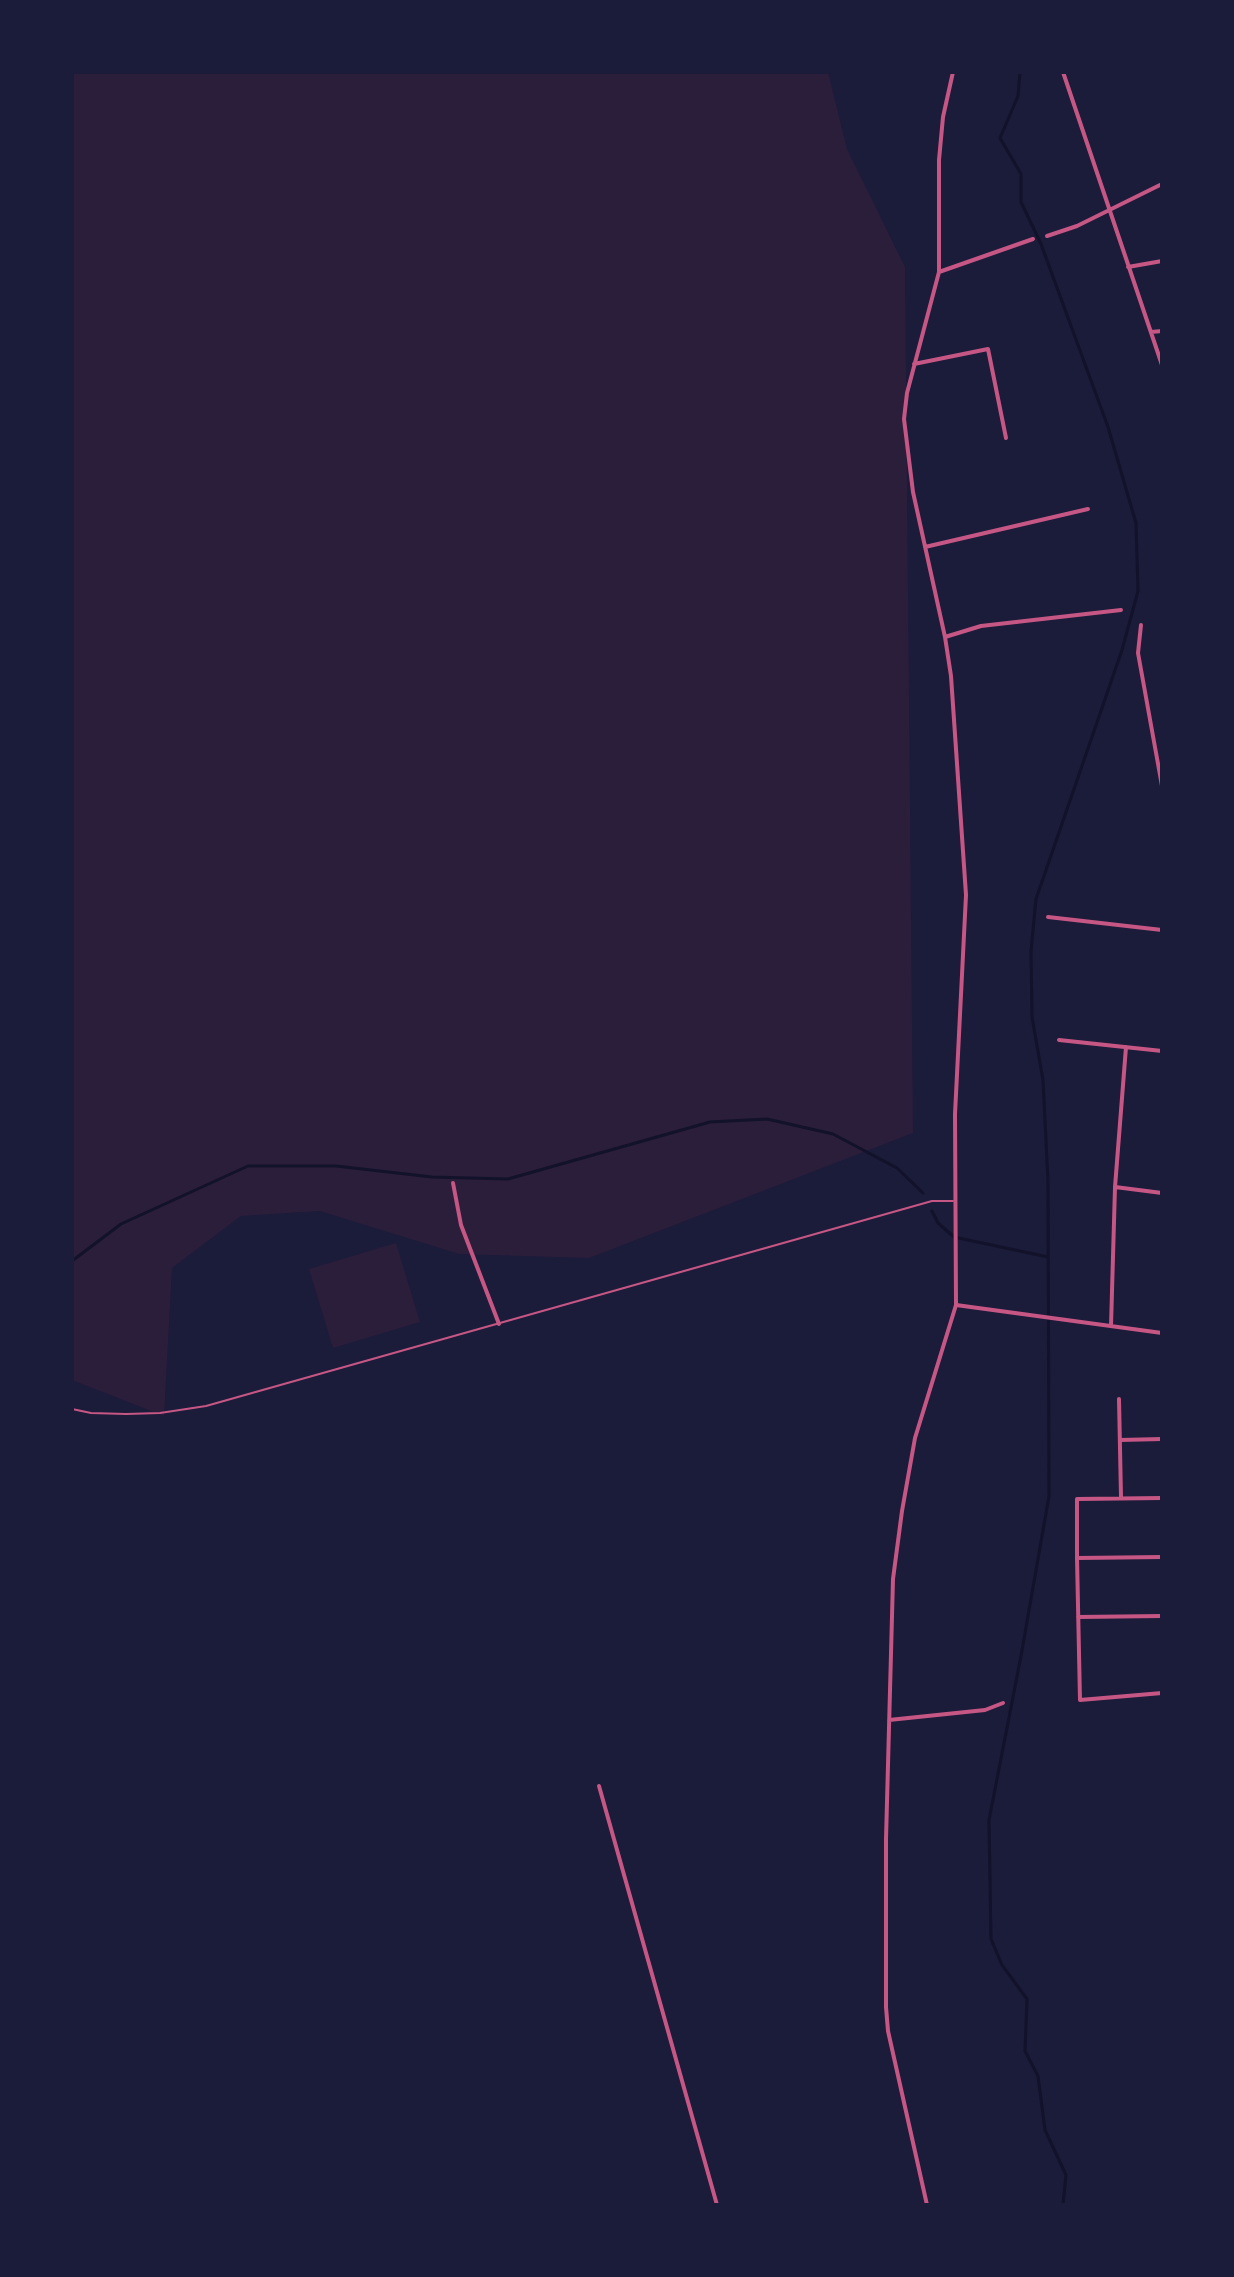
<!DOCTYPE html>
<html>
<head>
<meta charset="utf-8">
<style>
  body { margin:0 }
  #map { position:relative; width:1234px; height:2277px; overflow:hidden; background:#1b1b3a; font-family:Lato,sans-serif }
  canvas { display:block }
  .frame { position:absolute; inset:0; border:74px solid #1b1b3a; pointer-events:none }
</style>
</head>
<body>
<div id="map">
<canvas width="1234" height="2277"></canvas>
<div class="frame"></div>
</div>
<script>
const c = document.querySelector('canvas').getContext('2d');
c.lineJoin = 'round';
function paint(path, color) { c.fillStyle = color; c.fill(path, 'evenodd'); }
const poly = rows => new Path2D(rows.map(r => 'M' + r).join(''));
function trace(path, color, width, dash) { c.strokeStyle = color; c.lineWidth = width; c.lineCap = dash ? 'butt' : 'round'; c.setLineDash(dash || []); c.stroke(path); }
paint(poly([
  [72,72,828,72,847,149,905,267,913,1133,589,1258,459,1254,320,1211,241,1216,172,1268,164,1416,72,1380],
  [396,1243,420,1322,333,1348,309,1269]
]), '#2a1e3b');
trace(poly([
  [1020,72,1018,96,1000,138,1021,174,1021,202,1041,244,1108,427,1136,523,1138,591,1122,650,1036,899,1031,951,1032,1017,1043,1080,1048,1181,1049,1496,1021,1656,989,1820,991,1939,1002,1965,1027,1999,1025,2051,1038,2076,1045,2130,1066,2175,1063,2205],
  [932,1211,938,1223,954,1237,1048,1257],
  [72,1261,121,1224,248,1166,336,1166,432,1177,508,1179,710,1122,767,1119,833,1134,897,1168,923,1193]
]), '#12122b', 3);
trace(poly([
  [72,1409,91,1413,126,1414,160,1413,206,1406,932,1201,953,1201]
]), '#c65784', 2);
trace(poly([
  [1063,72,1162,365],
  [1047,236,1077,226,1162,184],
  [1128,267,1162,261],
  [939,272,1033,239],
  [1151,332,1162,331],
  [914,364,988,349,1006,438],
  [925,547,1088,509],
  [1141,625,1138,653,1162,786],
  [945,637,981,626,1121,610],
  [1048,917,1162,930],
  [1059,1040,1162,1051],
  [453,1183,461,1225,499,1324],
  [1115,1187,1162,1193],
  [956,1305,1162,1333],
  [1111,1326,1115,1187,1126,1047],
  [1119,1399,1121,1497],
  [1120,1440,1162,1439],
  [1162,1498,1077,1499,1077,1558,1080,1700,1162,1693],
  [1077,1558,1162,1557],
  [1078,1617,1162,1616],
  [889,1720,985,1710,1003,1703],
  [599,1786,717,2205],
  [927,2205,888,2031,886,2007,886,1839,893,1579,902,1511,915,1438,956,1305,955,1114,966,895,951,676,945,637,913,492,904,419,907,393,939,272,939,160,943,117,953,72]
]), '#c65784', 4);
</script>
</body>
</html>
